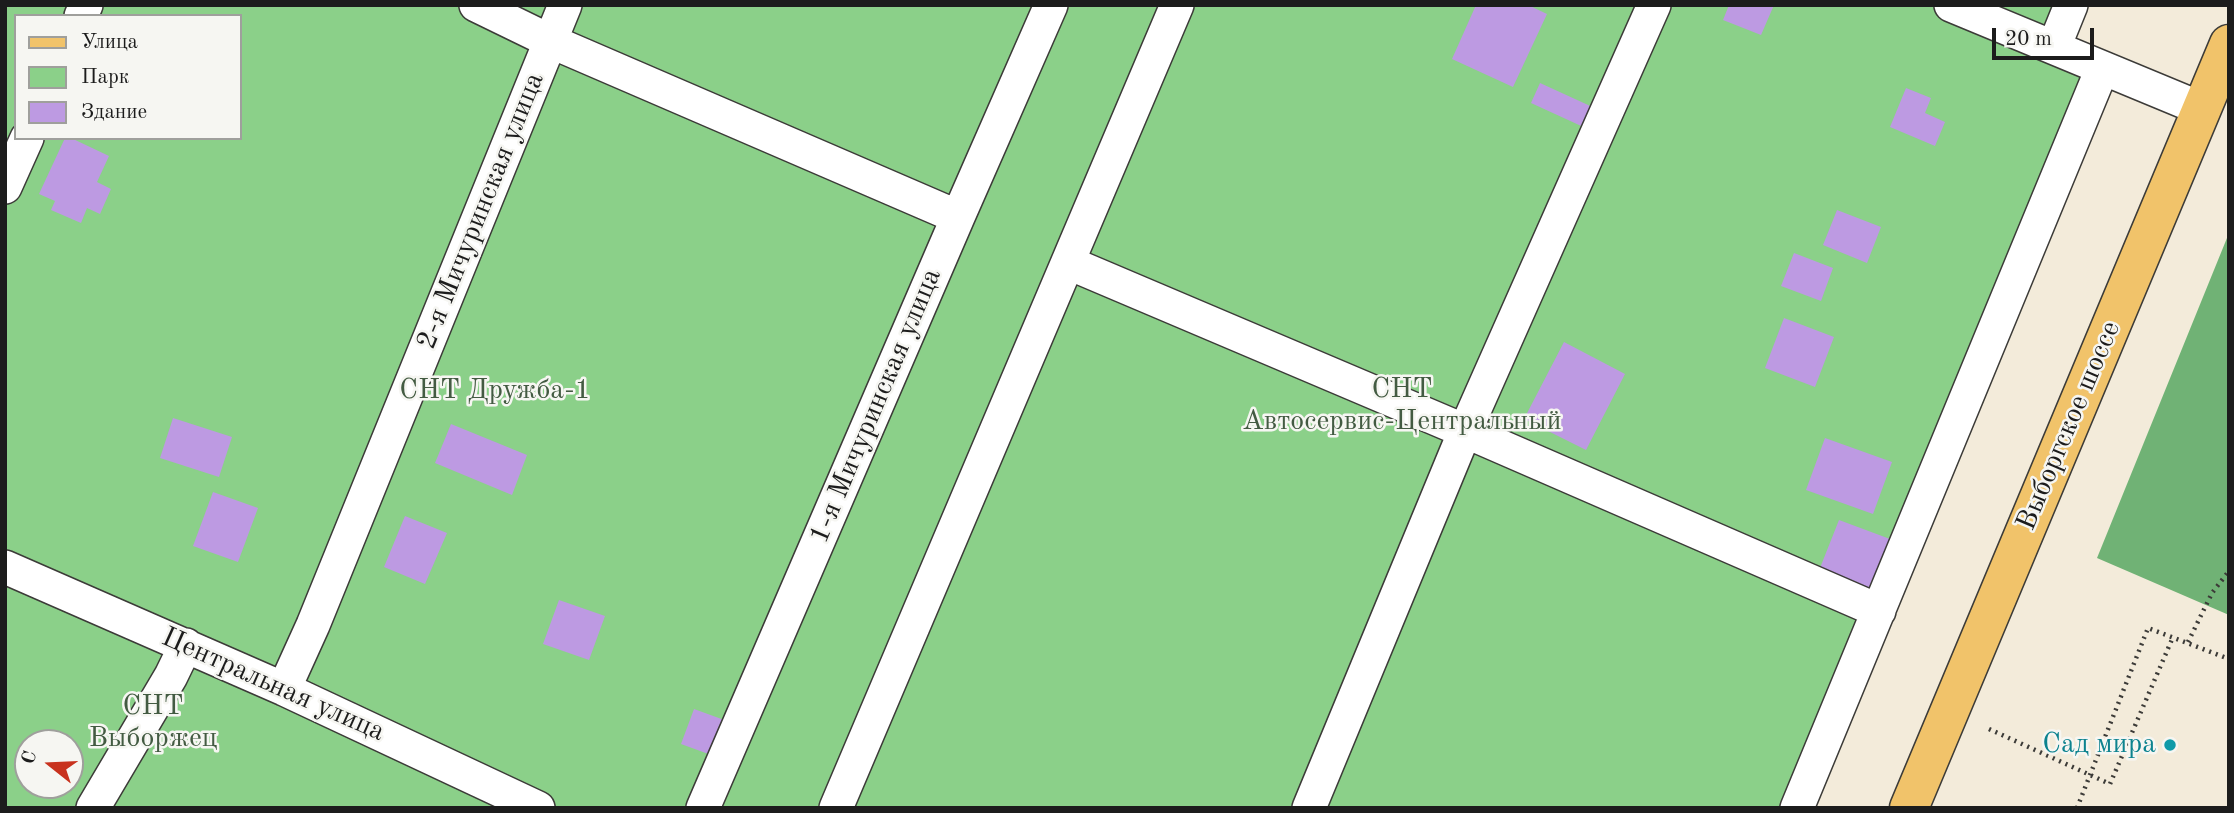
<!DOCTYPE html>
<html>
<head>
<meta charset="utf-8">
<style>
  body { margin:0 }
  #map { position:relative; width:2234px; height:813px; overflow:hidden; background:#f3ebda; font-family:"Old Standard TT",serif }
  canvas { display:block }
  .frame { position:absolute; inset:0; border:7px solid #1c1c1c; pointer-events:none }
  .legend { position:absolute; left:14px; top:14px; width:228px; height:126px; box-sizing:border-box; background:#f6f6f2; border:2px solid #9f9f9c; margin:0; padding:9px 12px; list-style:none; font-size:21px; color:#1c1c1c }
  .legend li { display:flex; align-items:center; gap:14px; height:35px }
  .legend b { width:35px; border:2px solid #9f9f9c }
  .north { position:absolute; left:14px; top:729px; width:70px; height:70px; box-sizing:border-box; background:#f6f6f2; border:2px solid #9f9f9c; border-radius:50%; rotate:288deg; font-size:19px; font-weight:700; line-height:28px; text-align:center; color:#1c1c1c }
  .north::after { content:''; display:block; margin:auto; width:24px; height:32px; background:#c8321e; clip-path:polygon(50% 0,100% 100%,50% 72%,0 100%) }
  .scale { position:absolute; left:1992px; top:28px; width:102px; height:32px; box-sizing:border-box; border:4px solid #1c1c1c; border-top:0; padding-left:9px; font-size:21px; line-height:24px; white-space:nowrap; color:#1c1c1c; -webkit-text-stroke:5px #f6f6f2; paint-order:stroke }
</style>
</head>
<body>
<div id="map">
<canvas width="2234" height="813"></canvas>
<div class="frame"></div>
<ul class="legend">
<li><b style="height:9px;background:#f1c36a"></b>Улица</li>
<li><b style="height:19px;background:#8bd089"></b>Парк</li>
<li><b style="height:19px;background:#bd9ae2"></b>Здание</li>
</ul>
<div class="north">С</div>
<div class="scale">20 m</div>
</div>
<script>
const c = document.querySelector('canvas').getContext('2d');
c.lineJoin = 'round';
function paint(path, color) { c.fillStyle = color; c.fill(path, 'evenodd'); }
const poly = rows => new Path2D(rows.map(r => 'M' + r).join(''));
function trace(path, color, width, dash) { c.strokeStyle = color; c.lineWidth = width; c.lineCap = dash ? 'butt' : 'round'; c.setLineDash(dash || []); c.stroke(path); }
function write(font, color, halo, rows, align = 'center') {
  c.font = font + ' "Old Standard TT",serif'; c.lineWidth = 5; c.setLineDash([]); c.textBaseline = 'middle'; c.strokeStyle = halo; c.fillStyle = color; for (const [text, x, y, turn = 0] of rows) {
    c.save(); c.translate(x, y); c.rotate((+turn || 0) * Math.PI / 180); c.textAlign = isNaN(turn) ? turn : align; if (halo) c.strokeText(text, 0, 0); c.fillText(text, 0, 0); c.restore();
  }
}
paint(poly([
  [5,5,2072,5,2049,45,2095,66,1796,808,5,808],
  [16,16,240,16,240,138,16,138],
  [28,743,70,743,70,785,28,785]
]), '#8bd089');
paint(poly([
  [2229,233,2229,615,2097,558]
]), '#70b275');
paint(poly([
  [1476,5,1528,5,1547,14,1513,87,1452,59],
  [1729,5,1774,5,1761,35,1723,20],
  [1540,83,1599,110,1590,130,1531,103],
  [1906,88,1931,98,1925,113,1945,122,1935,146,1890,127],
  [65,138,71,138,109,156,97,182,111,189,100,214,87,208,81,223,51,210,55,201,39,194],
  [1837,210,1881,227,1867,263,1823,245],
  [1794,253,1833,268,1821,301,1781,286],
  [1784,318,1834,337,1815,387,1765,368],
  [1564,342,1625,374,1586,450,1524,419],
  [173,418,232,437,219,477,160,458],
  [451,424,527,455,512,495,435,463],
  [1825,438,1892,462,1873,514,1806,490],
  [213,492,258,508,238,562,193,546],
  [405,516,447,533,425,584,384,567],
  [1839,520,1890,539,1869,593,1818,573],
  [559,600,605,616,589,660,543,644],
  [694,709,727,721,714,756,681,744]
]), '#bd9ae2');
const street = poly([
  [476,5,550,41,958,217],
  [1951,5,2202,109],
  [81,16,86,5],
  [2054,47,2071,5],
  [5,187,27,138],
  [1069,263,1465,431,1879,611],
  [5,567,284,689,538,808],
  [284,689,313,625,565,5],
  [93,808,171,676,186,645],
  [703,808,958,217,1051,5],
  [836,808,1177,5],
  [1309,808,1465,431,1654,5],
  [1797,808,2102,69]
]);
const primary = poly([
  [1909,808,2229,44]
]);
trace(street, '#3c3b38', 36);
trace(primary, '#3c3b38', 41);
trace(poly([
  [2188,642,2212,593,2229,571],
  [1989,729,2110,784,2173,637],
  [2077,808,2148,628,2229,659]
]), '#3c3b38', 4.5, [2, 5]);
trace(street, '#fff', 33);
trace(primary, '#f1c36a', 38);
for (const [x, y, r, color] of [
  [2170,745,7,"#0f9aa8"]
]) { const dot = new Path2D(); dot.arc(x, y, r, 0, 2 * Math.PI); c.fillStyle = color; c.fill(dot); trace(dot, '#f6f6f2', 2.5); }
write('28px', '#1c1c1c', '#f6f6f2', [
  ["2-я Мичуринская улица",481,211,-68],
  ["1-я Мичуринская улица",876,406,-67],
  ["Выборгское шоссе",2069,426,-67],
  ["Центральная улица",273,685,24]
]);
write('28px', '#435b42', '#f6f6f2', [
  ["СНТ",1402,390],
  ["Автосервис-Центральный",1402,422],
  ["СНТ Дружба-1",495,391],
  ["СНТ",153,707],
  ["Выборжец",153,739]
]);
write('28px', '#0d838f', '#f6f6f2', [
  ["Сад мира",2156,745]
], 'right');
</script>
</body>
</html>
